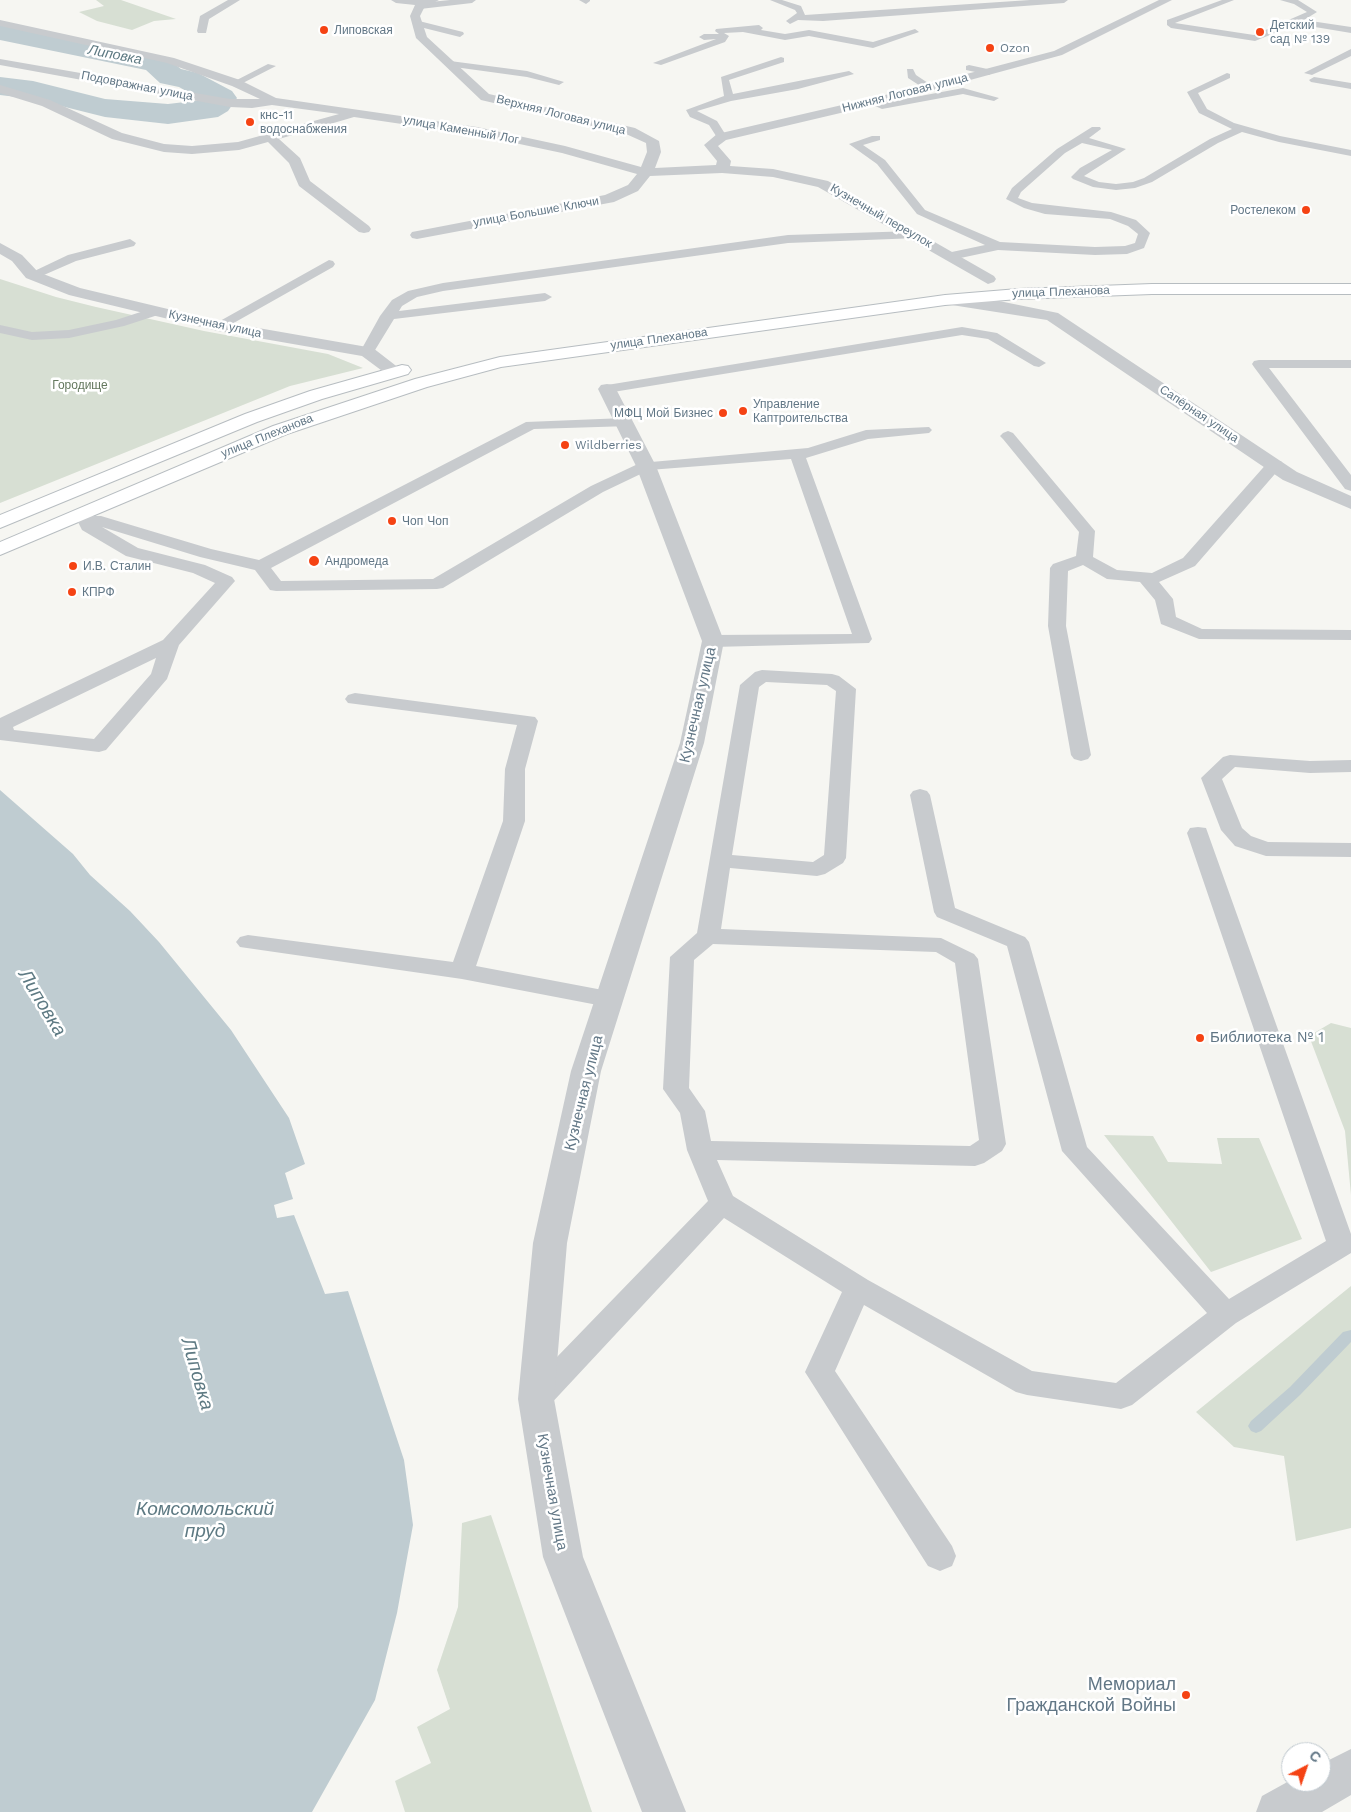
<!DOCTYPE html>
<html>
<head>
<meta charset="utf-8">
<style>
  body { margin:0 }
  #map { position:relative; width:1351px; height:1812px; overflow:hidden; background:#f6f6f2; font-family:"Work Sans",sans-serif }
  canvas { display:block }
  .north { position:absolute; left:1281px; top:1742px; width:50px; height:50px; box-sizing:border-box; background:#fff; border:1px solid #c0c9cf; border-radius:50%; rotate:41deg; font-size:14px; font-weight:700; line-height:20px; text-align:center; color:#627786 }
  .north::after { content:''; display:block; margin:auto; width:18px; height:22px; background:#f54314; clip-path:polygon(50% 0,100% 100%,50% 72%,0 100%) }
</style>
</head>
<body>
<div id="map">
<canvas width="1351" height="1812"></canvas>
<div class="north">С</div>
</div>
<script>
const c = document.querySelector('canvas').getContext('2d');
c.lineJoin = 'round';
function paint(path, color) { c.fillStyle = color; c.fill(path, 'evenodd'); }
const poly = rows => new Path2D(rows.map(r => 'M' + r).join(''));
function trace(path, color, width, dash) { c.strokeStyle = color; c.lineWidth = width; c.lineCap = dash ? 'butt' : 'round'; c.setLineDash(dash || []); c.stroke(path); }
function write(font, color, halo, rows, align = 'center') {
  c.font = font + ' "Work Sans",sans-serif'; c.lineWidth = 5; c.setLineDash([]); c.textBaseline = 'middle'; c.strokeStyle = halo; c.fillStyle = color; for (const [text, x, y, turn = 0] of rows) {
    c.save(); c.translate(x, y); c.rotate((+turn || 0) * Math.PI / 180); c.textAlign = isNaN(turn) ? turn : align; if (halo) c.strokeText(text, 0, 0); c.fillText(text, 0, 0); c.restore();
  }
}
paint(poly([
  [96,0,121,0,176,19,154,21,132,30,97,21,79,12,104,6],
  [0,279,56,297,96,307,204,331,328,354,363,368,290,386,0,503],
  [1331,1023,1351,1028,1351,1195,1345,1131,1309,1036],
  [1104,1135,1153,1136,1168,1162,1222,1164,1217,1138,1259,1138,1302,1239,1211,1272],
  [1351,1286,1351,1528,1296,1541,1284,1456,1234,1447,1196,1412],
  [491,1515,592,1812,405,1812,395,1781,431,1763,417,1727,450,1709,437,1670,458,1607,462,1523]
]), '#d7dfd3');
paint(poly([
  [0,790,73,854,90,875,130,911,159,942,231,1030,289,1118,305,1164,285,1173,293,1199,274,1205,277,1218,294,1215,325,1294,348,1291,404,1460,413,1525,397,1613,375,1700,312,1812,0,1812]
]), '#bfccd1');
paint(poly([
  [1351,1330,1351,1342,1300,1395,1261,1431,1256,1433,1251,1431,1248,1426,1251,1421,1290,1387,1343,1332,1351,1330]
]), '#bfccd1');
paint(poly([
  [0,24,166,57,181,69,198,73,232,91,237,98,228,111,218,117,168,124,105,117,33,99,0,95,0,77,33,81,105,99,168,104,202,100,179,87,160,83,146,70,0,40,0,24]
]), '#bfccd1');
const secondary = poly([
  [1152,284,1351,284,1351,294,1152,294,1018,299,945,305,501,367,427,387,287,434,0,555,0,542,273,426,415,379,500,357,945,295,1018,289,1152,284],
  [402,365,408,366,411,370,408,374,322,399,257,422,0,528,0,515,245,414,310,391,402,365]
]);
trace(secondary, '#b7bdc1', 2);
paint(poly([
  [450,0,476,0,472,3,420,9,416,6,420,3,450,0],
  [579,0,590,0,590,1,586,4,579,0],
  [770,0,782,0,801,6,805,15,1030,0,1068,0,1064,3,823,21,798,20,790,24,786,21,797,13,795,10,770,0],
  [1222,0,1234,0,1175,23,1254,35,1307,12,1294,4,1280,0,1298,0,1317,12,1304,20,1351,27,1351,33,1297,24,1255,41,1171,28,1167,25,1167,20,1222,0],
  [419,21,463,32,464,34,460,37,416,26,415,24,419,21],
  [759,25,763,28,761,30,785,34,809,30,873,42,915,29,919,32,873,48,809,36,785,40,743,32,724,33,729,36,725,42,661,65,653,63,716,39,704,40,699,37,704,34,719,34,715,31,716,29,759,25],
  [1351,49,1351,56,1312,75,1304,73,1351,49],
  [781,57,784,58,784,62,729,80,733,94,849,71,854,74,798,89,731,101,697,111,717,121,727,137,722,140,718,139,709,125,690,117,686,110,724,96,721,77,781,57],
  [450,61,527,71,564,82,559,85,527,77,447,66,445,64,450,61],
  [268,64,276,66,239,85,231,83,268,64],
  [969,65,992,70,994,72,989,75,966,70,966,66,969,65],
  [907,69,913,69,916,75,931,85,931,89,925,89,908,78,907,69],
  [1227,73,1230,74,1230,78,1198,93,1207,109,1234,123,1280,136,1351,150,1351,156,1279,142,1242,132,1218,143,1152,182,1135,188,1116,190,1093,187,1073,179,1071,177,1080,168,1112,150,1082,143,1065,153,1021,192,1018,198,1032,203,1111,212,1136,220,1150,233,1144,248,1127,254,1095,255,998,250,951,260,947,259,945,256,947,253,985,245,917,214,877,164,849,144,872,136,880,136,880,140,863,145,885,160,925,210,1000,242,1095,247,1125,246,1135,243,1138,234,1128,226,1110,219,1045,214,1024,208,1006,199,1012,188,1057,149,1092,127,1100,127,1101,129,1089,138,1126,149,1084,176,1099,182,1116,184,1133,182,1144,178,1210,139,1232,129,1199,113,1187,92,1227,73],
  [1314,77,1351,83,1351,89,1311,82,1309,80,1314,77],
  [963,88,999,98,994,101,963,94,882,109,866,102,871,99,883,103,963,88],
  [914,231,920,235,918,238,788,243,443,291,417,297,402,306,399,311,545,293,552,297,545,301,394,319,372,355,362,355,360,352,380,316,392,300,408,291,443,283,788,235,914,231],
  [130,239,136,243,134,246,76,261,37,278,32,279,26,275,68,255,130,239],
  [329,260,333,261,335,264,333,267,223,329,213,329,211,326,329,260],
  [156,307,163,311,161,314,124,326,69,338,32,340,0,333,0,325,32,332,69,330,116,320,156,307],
  [962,327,997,333,1046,363,1039,367,1034,366,988,339,962,335,607,393,600,389,607,385,962,327],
  [1259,360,1351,360,1351,368,1269,368,1351,475,1351,491,1345,489,1254,367,1252,364,1254,361,1259,360],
  [625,418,630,420,633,423,630,426,534,429,271,568,281,581,433,579,591,486,640,463,808,448,866,430,929,427,932,430,929,433,868,439,806,458,872,639,869,643,713,647,706,645,704,641,706,637,713,635,852,634,791,459,649,470,603,492,443,588,437,589,276,591,270,590,255,570,200,557,102,527,138,548,205,565,232,577,235,581,179,645,167,679,106,750,99,752,0,740,0,718,163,640,215,583,193,573,126,556,82,530,74,514,76,511,88,511,91,516,101,516,211,549,259,560,526,422,625,418],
  [156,658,151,674,94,739,14,730,13,727,156,658],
  [1008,431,1013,433,1095,531,1093,557,1117,570,1152,573,1183,558,1269,461,1281,461,1283,464,1281,467,1195,566,1159,582,1173,599,1176,617,1202,629,1351,630,1351,640,1199,639,1161,624,1155,600,1140,582,1107,579,1083,565,1068,571,1066,626,1091,755,1088,759,1081,761,1074,759,1071,755,1048,626,1050,568,1053,564,1076,556,1079,532,1003,439,1000,436,1003,433,1008,431],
  [762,670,832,674,839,676,856,689,846,858,843,863,825,874,817,876,730,868,721,929,941,938,974,954,978,959,1006,1144,1002,1151,984,1163,975,1166,717,1160,733,1196,868,1280,1032,1371,1116,1383,1207,1313,1062,1151,1007,946,937,917,934,912,910,795,913,791,920,789,927,791,930,795,955,908,1025,937,1029,942,1087,1147,1229,1299,1326,1241,1187,833,1190,828,1198,827,1206,828,1351,1234,1351,1253,1236,1323,1132,1405,1121,1409,1027,1395,1016,1392,864,1305,835,1371,952,1546,956,1556,952,1566,940,1571,928,1566,805,1372,842,1292,724,1218,547,1408,536,1412,525,1408,521,1399,525,1390,708,1201,687,1150,680,1113,663,1089,670,957,697,933,740,685,755,672,762,670],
  [766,682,827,685,836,691,824,855,813,862,732,855,759,687,766,682],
  [713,944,936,952,955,963,979,1140,970,1146,711,1141,705,1111,689,1088,694,960,713,944],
  [355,693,535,717,538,721,525,769,525,821,476,966,608,991,616,993,620,999,616,1005,608,1007,462,979,240,947,236,942,240,937,248,935,453,962,503,821,505,769,517,725,348,703,345,699,348,695,355,693],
  [1230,755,1310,761,1351,760,1351,772,1310,773,1235,767,1222,779,1242,828,1251,836,1268,842,1351,843,1351,857,1266,856,1235,846,1221,830,1201,778,1223,757,1230,755]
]), '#c8cbce');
paint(poly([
  [228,0,240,0,209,19,206,33,198,33,197,31,200,16,228,0],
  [391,0,439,0,424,8,420,16,427,37,489,94,635,128,659,141,661,152,655,168,716,165,717,161,704,145,717,134,898,92,1054,51,1159,0,1172,0,1062,55,904,98,726,140,718,146,731,161,730,166,773,169,828,181,994,276,996,279,994,282,988,284,818,187,773,177,722,173,650,176,638,191,614,202,417,239,412,238,410,235,412,232,605,195,628,185,637,174,562,153,477,135,354,117,279,139,300,158,310,181,369,226,371,229,369,232,364,233,359,232,299,186,289,163,268,142,239,150,192,154,164,152,112,139,42,106,0,93,0,85,50,100,122,133,164,144,192,146,238,142,339,114,272,105,252,108,230,107,0,65,0,59,230,99,260,99,232,86,167,63,0,26,0,20,174,58,240,80,276,98,477,127,565,146,641,167,647,152,646,143,626,134,481,100,416,38,410,16,415,5,396,3,391,0],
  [0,243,22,255,38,272,80,288,218,321,373,348,404,372,401,376,395,377,389,376,362,356,218,331,69,295,26,278,12,261,0,254,0,243],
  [945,295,999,301,1058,313,1297,472,1351,496,1351,509,1283,480,1047,320,939,303,937,300,939,297,945,295],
  [607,384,613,385,616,389,656,466,724,641,704,743,601,1071,567,1243,554,1399,583,1557,686,1812,642,1812,543,1557,518,1399,533,1243,571,1071,680,743,702,641,636,466,598,389,601,385,607,384]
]), '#c8cbce');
paint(poly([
  [1351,1749,1351,1795,1322,1812,1256,1812,1262,1796,1291,1780,1291,1782,1321,1782,1321,1764,1351,1749]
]), '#c8cbce');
paint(secondary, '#fff');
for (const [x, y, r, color] of [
  [324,30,5,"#f54314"],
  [1260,32,5,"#f54314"],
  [990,48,5,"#f54314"],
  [250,122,5,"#f54314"],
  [1306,210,5,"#f54314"],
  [743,411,5,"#f54314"],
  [723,413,5,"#f54314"],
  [565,445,5,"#f54314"],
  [392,521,5,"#f54314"],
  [314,561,6,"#f54314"],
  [73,566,5,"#f54314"],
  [72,592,5,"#f54314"],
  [1200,1038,5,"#f54314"],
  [1186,1695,5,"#f54314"]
]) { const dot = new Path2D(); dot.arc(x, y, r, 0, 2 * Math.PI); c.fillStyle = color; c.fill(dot); trace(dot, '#fff', 2); }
write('12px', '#627786', '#fff', [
  ["Детский",1270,25],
  ["сад № 139",1270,39],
  ["Липовская",334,30],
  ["Ozon",1000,48],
  ["кнс-11",260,115],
  ["водоснабжения",260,129],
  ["Ростелеком",1296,210,"right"],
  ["Управление",753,404],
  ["Каптроительства",753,418],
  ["МФЦ Мой Бизнес",713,413,"right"],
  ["Wildberries",575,445],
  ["Чоп Чоп",402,521],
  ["Андромеда",325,561],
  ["И.В. Сталин",83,566],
  ["КПРФ",82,592]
], 'left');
write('12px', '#627786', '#fff', [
  ["Подовражная улица",137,86,11],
  ["Нижняя Логовая улица",905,93,-14],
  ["Верхняя Логовая улица",561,115,14],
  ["улица Каменный Лог",461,130,10],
  ["улица Большие Ключи",536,212,-10],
  ["Кузнечный переулок",881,216,30],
  ["улица Плеханова",1061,292,-2],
  ["Кузнечная улица",215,324,12],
  ["улица Плеханова",659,339,-8],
  ["Сапёрная улица",1199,414,34],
  ["улица Плеханова",267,436,-22]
]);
write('12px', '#64785e', '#fff', [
  ["Городище",80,385]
]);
write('italic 14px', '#5e7a83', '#fff', [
  ["Липовка",115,55,11]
]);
write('15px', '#627786', '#fff', [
  ["Кузнечная улица",698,705,-77],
  ["Кузнечная улица",584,1093,-76],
  ["Кузнечная улица",552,1492,80]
]);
write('15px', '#627786', '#fff', [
  ["Библиотека № 1",1210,1038]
], 'left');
write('18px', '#627786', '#fff', [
  ["Мемориал",1176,1685],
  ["Гражданской Войны",1176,1706]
], 'right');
write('italic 19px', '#5e7a83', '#fff', [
  ["Липовка",42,1003,59],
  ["Липовка",197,1374,74],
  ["Комсомольский",205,1509],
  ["пруд",205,1531]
]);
</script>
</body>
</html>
